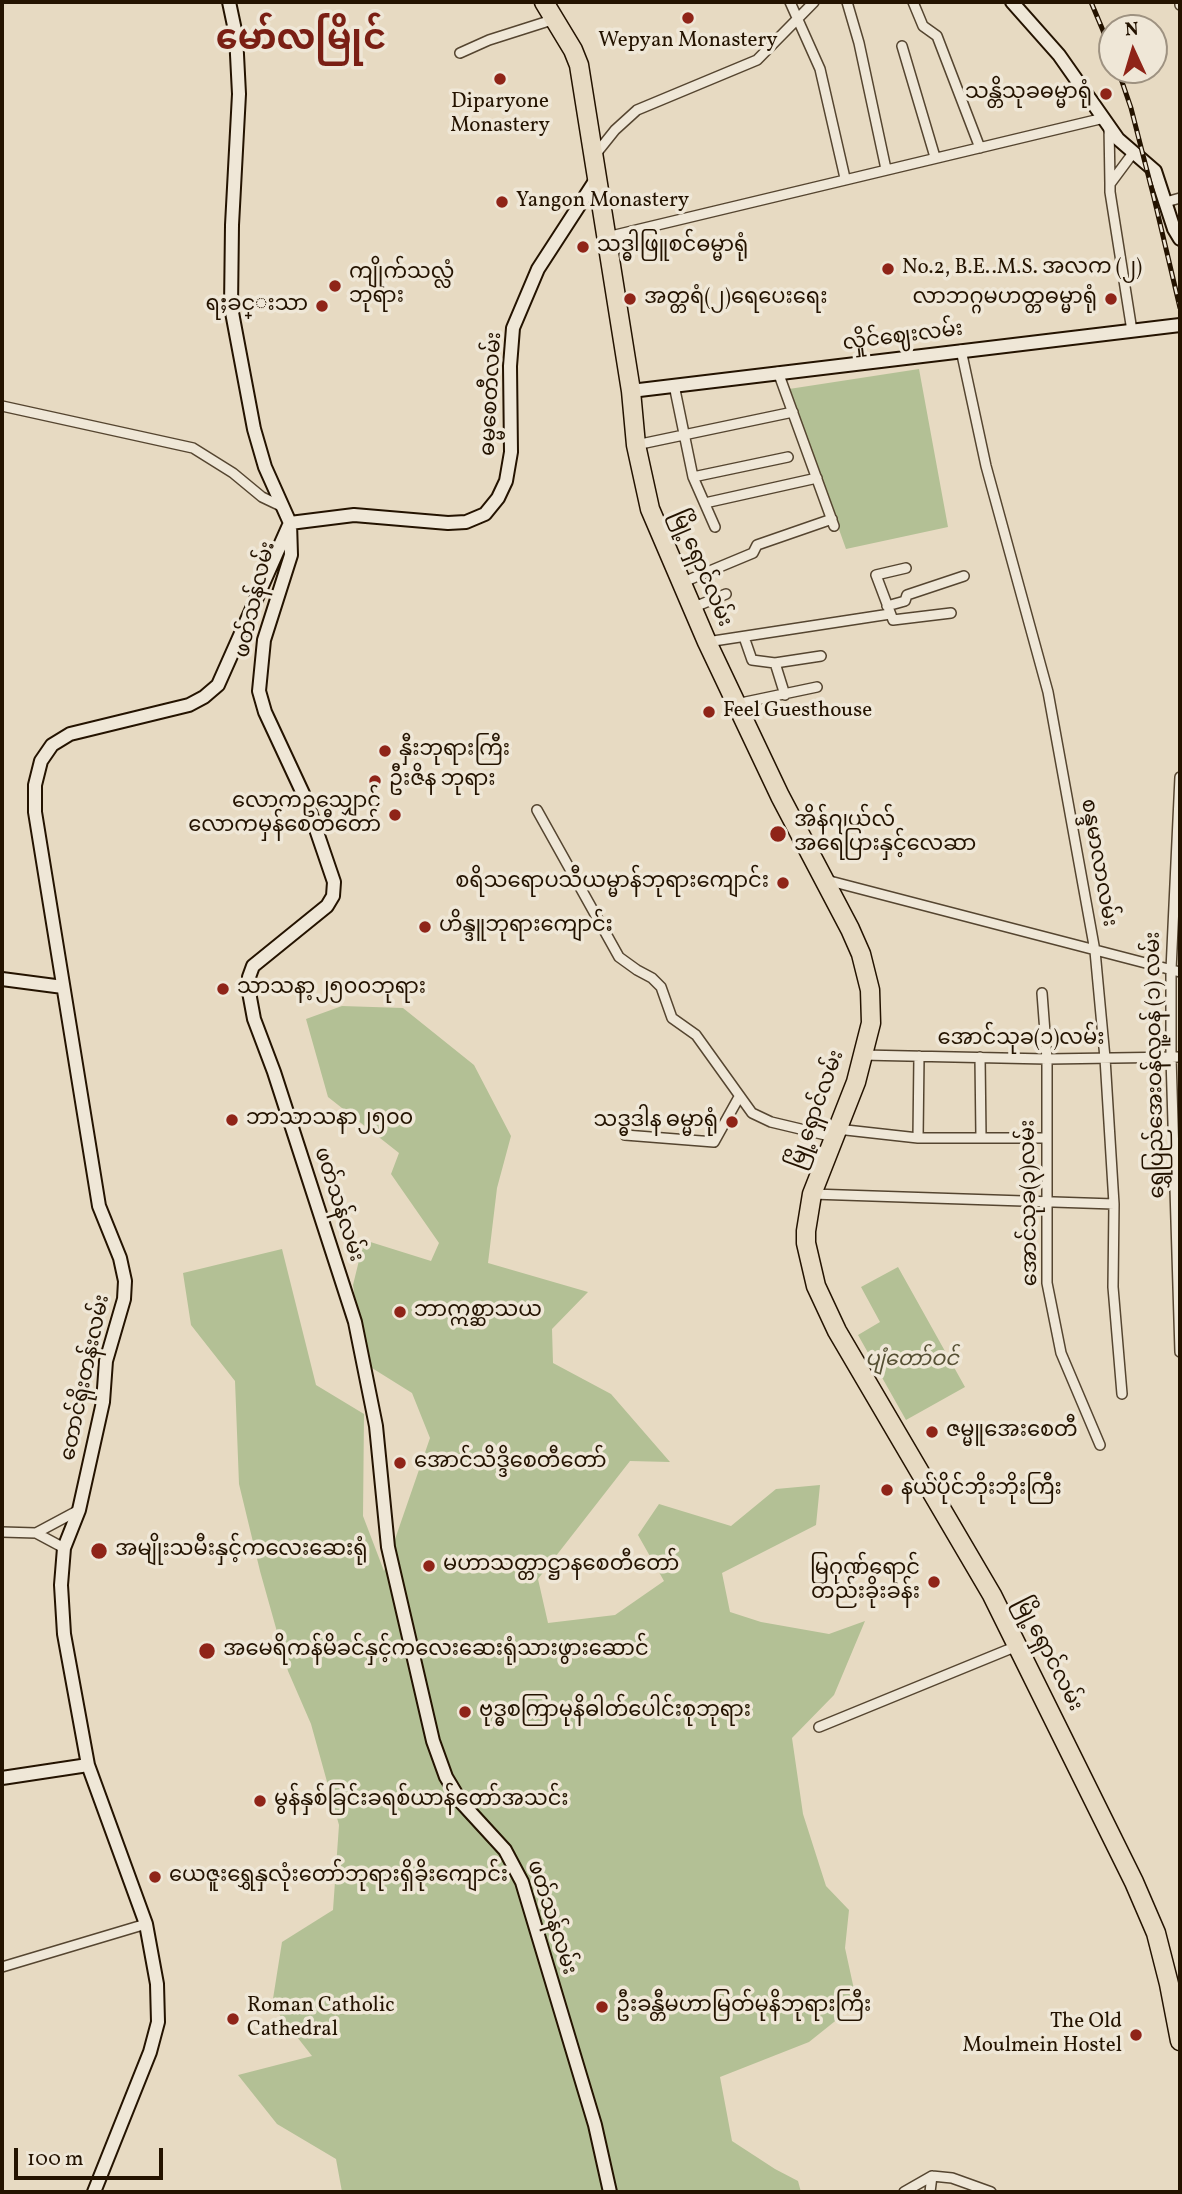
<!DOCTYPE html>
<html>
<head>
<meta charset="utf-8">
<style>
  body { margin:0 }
  #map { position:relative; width:1182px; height:2194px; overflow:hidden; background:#e7dac2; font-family:Vollkorn,serif }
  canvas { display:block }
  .frame { position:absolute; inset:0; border:4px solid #241300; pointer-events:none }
  .north { position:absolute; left:1098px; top:14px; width:70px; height:70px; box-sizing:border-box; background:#efe7d7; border:2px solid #9e9281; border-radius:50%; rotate:356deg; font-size:19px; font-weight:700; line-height:28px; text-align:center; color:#241300 }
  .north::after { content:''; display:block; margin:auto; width:24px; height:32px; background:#8f2418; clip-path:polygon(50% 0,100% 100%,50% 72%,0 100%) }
  .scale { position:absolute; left:14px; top:2148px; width:149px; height:32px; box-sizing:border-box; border:4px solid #241300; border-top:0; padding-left:9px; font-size:21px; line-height:24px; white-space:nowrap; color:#241300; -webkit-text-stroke:5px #efe7d7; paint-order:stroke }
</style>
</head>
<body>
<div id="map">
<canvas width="1182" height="2194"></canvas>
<div class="frame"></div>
<div class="north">N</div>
<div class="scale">100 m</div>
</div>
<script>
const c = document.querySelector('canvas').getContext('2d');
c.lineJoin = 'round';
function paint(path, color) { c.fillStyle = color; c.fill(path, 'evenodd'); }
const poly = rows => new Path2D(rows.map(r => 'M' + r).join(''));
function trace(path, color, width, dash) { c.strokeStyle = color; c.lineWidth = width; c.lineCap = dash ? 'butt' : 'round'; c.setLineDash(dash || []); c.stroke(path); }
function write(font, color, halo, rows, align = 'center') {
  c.font = font + ' Vollkorn,"Noto Sans Myanmar",serif'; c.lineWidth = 7; c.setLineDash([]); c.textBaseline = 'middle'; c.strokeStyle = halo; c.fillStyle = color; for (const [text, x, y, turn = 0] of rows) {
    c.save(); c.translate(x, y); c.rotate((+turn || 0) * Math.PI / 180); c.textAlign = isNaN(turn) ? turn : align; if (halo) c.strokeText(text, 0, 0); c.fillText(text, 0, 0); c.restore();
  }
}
paint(poly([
  [919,369,948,527,846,549,789,389],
  [342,1006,403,1008,474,1065,511,1136,497,1188,488,1263,588,1292,552,1329,553,1363,611,1394,670,1462,630,1461,538,1579,548,1623,615,1615,664,1581,638,1535,659,1504,731,1526,776,1489,820,1485,816,1525,722,1573,730,1612,761,1622,829,1634,865,1621,834,1695,792,1738,803,1814,826,1886,849,1910,845,1948,855,1994,839,2018,809,2042,720,2077,732,2141,775,2169,798,2181,801,2192,342,2192,336,2159,277,2124,238,2075,312,2056,272,2005,282,1942,333,1910,339,1825,311,1724,288,1671,260,1571,239,1484,235,1381,191,1325,183,1273,282,1249,316,1385,364,1414,363,1516,384,1571,430,1438,412,1393,364,1363,353,1285,364,1240,431,1261,439,1243,391,1174,399,1153,328,1097,306,1019],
  [898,1267,965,1387,906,1420,858,1335,880,1322,861,1287]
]), '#b3c095');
const street = poly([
  [790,2,820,69,845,178],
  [847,2,859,43,886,169],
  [913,2,923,26,937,36,980,148],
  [1180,2,1180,5],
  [902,46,935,157],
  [460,53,489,40,555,19],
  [1109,126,1110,184],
  [595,155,615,130,637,110,757,60,814,2],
  [1166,202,1180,198],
  [607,237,1104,118],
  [1132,331,1110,192,1110,184,1133,153],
  [961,350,986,466,1048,692,1095,951,1105,1058,1114,1204,1113,1287,1122,1394],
  [778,372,834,526],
  [674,385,693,477,715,527],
  [2,406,193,448,233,473,262,497,283,507],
  [636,445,793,412],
  [693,477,788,457],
  [705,503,817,478],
  [906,568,876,575,893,620,951,613],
  [681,583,753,553,757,545,832,519],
  [887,606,905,601,907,595,964,576],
  [692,608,726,594],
  [744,637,752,660,775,663,821,656],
  [707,642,890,614],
  [775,663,785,695],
  [736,704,817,687],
  [1180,777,1171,970,1171,1057,1180,1352],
  [537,810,619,957,637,970,652,978,661,987,672,1018,696,1035,752,1113,771,1122,834,1137],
  [826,880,1180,972],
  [1042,993,1047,1059,1047,1283,1061,1353,1100,1445],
  [862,1055,1047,1059,1180,1057],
  [980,1057,981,1137],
  [837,1129,918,1138,1047,1138],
  [625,1135,714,1142,739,1097],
  [918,1138,919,1056],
  [812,1194,1114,1204],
  [2,1532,36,1533,79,1510],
  [36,1533,64,1548],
  [819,1727,1017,1646],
  [2,1967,146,1924],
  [904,2192,932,2176,952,2178,991,2192],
  [930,2192,932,2176]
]);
const secondary = poly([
  [229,2,236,35,239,94,232,225,231,307,254,429,265,467,290,523,291,555,264,640,259,691,265,712,306,800,334,882,333,896,327,906,253,966,249,977,249,992,254,1019,274,1072,355,1322,376,1426,388,1547,433,1741,446,1777,461,1802,505,1850,522,1882,595,2125,610,2192],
  [1012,2,1059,55,1118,139,1155,171,1174,229,1180,239],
  [631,391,1180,325],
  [2,979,63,987],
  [2,1778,88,1765],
  [94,2192,150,2052,158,2022,157,1984,146,1924,88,1765,64,1634,61,1585,64,1548,79,1510,103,1402,106,1361,124,1299,125,1281,120,1258,99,1206,35,812,35,785,41,761,52,745,70,734,189,705,204,697,218,685,290,523,354,515,448,523,466,522,485,514,498,498,506,481,511,452,510,366,513,328,538,269,597,178]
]);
const highway = poly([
  [544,2,573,50,579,65,631,391,636,445,650,509,707,642,780,796,850,929,861,954,870,990,871,1023,856,1082,812,1194,806,1231,806,1243,816,1286,837,1331,992,1595,1134,1882,1156,1933,1169,1984,1180,2041]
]);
trace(street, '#554530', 12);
trace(secondary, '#241300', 16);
trace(highway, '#241300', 21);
trace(street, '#efe7d7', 9);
trace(secondary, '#efe7d7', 12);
trace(highway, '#e7dac2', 18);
const rail = poly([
  [1091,2,1112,52],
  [1118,70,1131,108,1154,198,1180,308]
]);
trace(rail, '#241300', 5);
trace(rail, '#efe7d7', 2.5, [8]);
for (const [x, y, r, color] of [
  [688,18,7,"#8f2418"],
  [500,79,7,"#8f2418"],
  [1106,94,7,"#8f2418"],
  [502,202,7,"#8f2418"],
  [583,247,7,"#8f2418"],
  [888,269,7,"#8f2418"],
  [335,286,7,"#8f2418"],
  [630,299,7,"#8f2418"],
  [1111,299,7,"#8f2418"],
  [322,306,7,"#8f2418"],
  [709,712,7,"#8f2418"],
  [385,751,7,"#8f2418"],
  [375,781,7,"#8f2418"],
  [395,815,7,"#8f2418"],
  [778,834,9,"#8f2418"],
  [783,883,7,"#8f2418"],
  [425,927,7,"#8f2418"],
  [223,989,7,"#8f2418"],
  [232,1120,7,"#8f2418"],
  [732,1122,7,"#8f2418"],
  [400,1312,7,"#8f2418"],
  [932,1432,7,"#8f2418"],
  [400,1463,7,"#8f2418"],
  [887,1490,7,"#8f2418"],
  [99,1551,9,"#8f2418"],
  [429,1566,7,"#8f2418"],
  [934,1582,7,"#8f2418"],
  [207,1651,9,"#8f2418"],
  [465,1712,7,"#8f2418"],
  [260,1801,7,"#8f2418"],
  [155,1877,7,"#8f2418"],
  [602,2007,7,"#8f2418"],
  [233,2019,7,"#8f2418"],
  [1136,2035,7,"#8f2418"]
]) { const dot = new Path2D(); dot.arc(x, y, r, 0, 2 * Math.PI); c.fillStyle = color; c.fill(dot); trace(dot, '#efe7d7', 2.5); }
write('21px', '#241300', '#efe7d7', [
  ["Wepyan Monastery",688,42,"center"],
  ["သန္တိသုခဓမ္မာရုံ",1092,94,"right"],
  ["Diparyone",500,103,"center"],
  ["Monastery",500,127,"center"],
  ["Yangon Monastery",516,202],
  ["သဒ္ဓါဖြူစင်ဓမ္မာရုံ",597,247],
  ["No.2, B.E..M.S. အလက (၂)",902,269],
  ["ကျိုက်သလ္လံ",349,274],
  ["ဘုရား",349,298],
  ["အတ္တရံ(၂)ရေပေးရေး",644,299],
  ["လာဘဂ္ဂမဟတ္တဓမ္မာရုံ",1097,299,"right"],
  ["ရႈခင္းသာ",308,306,"right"],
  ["Feel Guesthouse",723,712],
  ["နှီးဘုရားကြီး",399,751],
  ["ဦးဇိန ဘုရား",389,781],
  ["လောကဥသျှောင်",381,803,"right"],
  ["လောကမှန်စေတီတော်",381,827,"right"],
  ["အိန်ဂျယ်လ်",794,822],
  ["အရေပြားနှင့်လေဆာ",794,846],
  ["စရိသရောပသီယမ္မာန်ဘုရားကျောင်း",769,883,"right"],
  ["ဟိန္ဒူဘုရားကျောင်း",439,927],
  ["သာသနာ့၂၅၀၀ဘုရား",237,989],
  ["ဘာသာသနာ၂၅၀၀",246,1120],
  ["သဒ္ဓဒါန ဓမ္မာရုံ",718,1122,"right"],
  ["ဘာဣစ္ဆာသယ",414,1312],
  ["ဇမ္မူအေးစေတီ",946,1432],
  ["အောင်သိဒ္ဒိစေတီတော်",414,1463],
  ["နယ်ပိုင်ဘိုးဘိုးကြီး",901,1490],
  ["အမျိုးသမီးနှင့်ကလေးဆေးရုံ",115,1551],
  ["မဟာသတ္တာဋ္ဌာနစေတီတော်",443,1566],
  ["မြဂုဏ်ရောင်",920,1570,"right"],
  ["တည်းခိုးခန်း",920,1594,"right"],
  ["အမေရိကန်မိခင်နှင့်ကလေးဆေးရုံသားဖွားဆောင်",223,1651],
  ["ဗုဒ္ဓစကြာမုနိဓါတ်ပေါင်းစုဘုရား",479,1712],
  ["မွန်နှစ်ခြင်းခရစ်ယာန်တော်အသင်း",274,1801],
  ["ယေဇူးရွှေနှလုံးတော်ဘုရားရှိခိုးကျောင်း",169,1877],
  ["Roman Catholic",247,2007],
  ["Cathedral",247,2031],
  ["ဦးခန္တီမဟာမြတ်မုနိဘုရားကြီး",616,2007],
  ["The Old",1122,2023,"right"],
  ["Moulmein Hostel",1122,2047,"right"]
], 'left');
write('21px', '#241300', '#efe7d7', [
  ["လှိုင်ဈေးလမ်း",903,338,-7],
  ["ဓမ္မစေတီလမ်း",493,394,-87],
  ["မြို့ရှောင်လမ်း",700,569,67],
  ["ဖတ်သန်လမ်း",257,600,-77],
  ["စန္ဒမာလာလမ်း",1097,863,80],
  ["အောင်သုခ(၁)လမ်း",1021,1040],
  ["ရွှေပြည်အေးဝန်လူ့ဝန် (၁) လမ်း",1157,1065,-91],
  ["မြို့ရှောင်လမ်း",818,1110,-70],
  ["အောင်သုခ(၃)လမ်း",1031,1203,-91],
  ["ဖတ်သန်လမ်း",337,1205,72],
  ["တောင်ရိုးတန်းလမ်း",87,1378,-78],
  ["မြို့ရှောင်လမ်း",1047,1655,63],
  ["ဖတ်သန်လမ်း",550,1918,72]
]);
write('italic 21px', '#565034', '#efe7d7', [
  ["ပျံတော်ဝင်",912,1361]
]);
write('bold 35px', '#7a1f14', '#efe7d7', [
  ["မော်လမြိုင်",301,43]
]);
</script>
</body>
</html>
